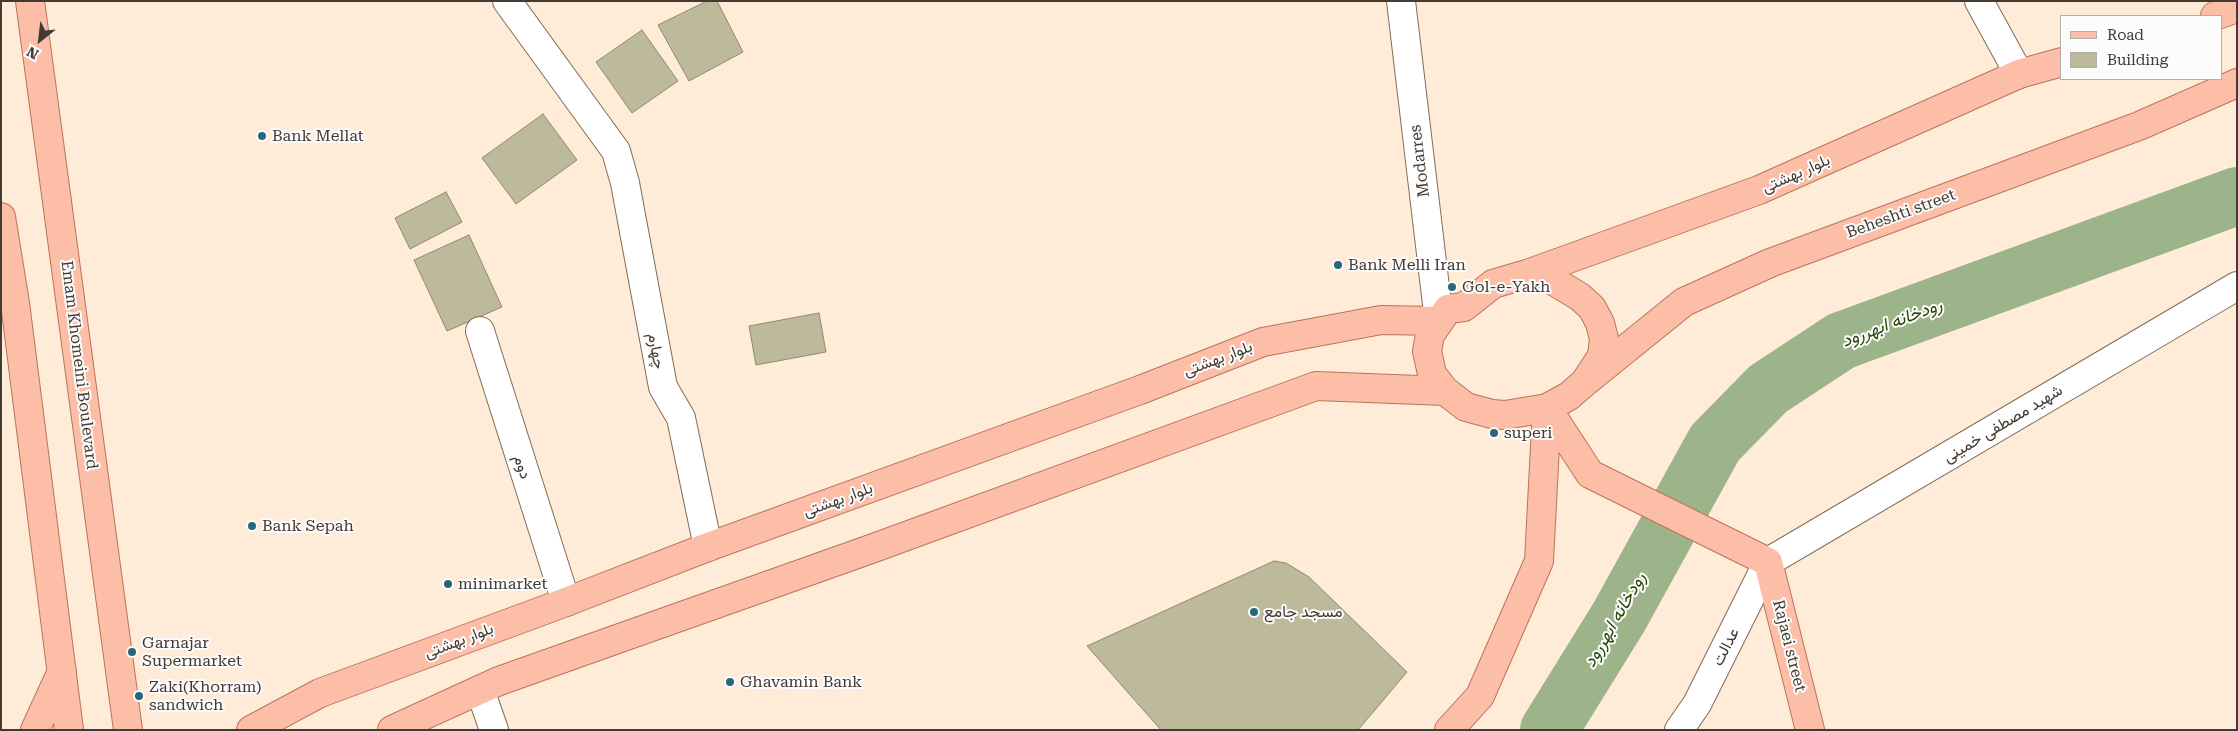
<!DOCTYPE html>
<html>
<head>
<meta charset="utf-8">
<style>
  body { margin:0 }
  #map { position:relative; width:2238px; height:731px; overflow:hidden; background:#feecd8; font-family:"Roboto Serif",serif }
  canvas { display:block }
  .frame { position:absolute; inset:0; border:2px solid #433a31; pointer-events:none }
  .legend { position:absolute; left:2060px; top:15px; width:162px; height:65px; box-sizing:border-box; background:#fcfcfc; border:1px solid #b2aeab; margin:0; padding:6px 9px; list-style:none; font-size:15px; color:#433a31 }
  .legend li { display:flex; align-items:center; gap:10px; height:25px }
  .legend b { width:25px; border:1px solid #b2aeab }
  .north { position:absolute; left:15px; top:15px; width:50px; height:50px; -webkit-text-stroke:4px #fcfcfc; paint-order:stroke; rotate:209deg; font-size:14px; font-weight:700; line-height:20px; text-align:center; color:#433a31 }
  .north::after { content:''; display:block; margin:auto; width:18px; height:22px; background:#433a31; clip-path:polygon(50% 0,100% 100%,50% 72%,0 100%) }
</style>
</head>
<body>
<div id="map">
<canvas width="2238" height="731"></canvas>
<div class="frame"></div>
<ul class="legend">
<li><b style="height:6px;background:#fdbea8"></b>Road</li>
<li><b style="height:14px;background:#bdb99b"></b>Building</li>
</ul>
<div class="north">N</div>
</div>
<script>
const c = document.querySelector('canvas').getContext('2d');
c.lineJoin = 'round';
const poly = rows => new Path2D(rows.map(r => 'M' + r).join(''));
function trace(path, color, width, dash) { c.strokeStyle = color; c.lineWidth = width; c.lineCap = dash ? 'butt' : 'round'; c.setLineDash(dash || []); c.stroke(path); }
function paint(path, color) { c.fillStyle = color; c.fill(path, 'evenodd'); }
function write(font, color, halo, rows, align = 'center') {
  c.font = font + ' "Roboto Serif",Vazirmatn,serif'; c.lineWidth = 4; c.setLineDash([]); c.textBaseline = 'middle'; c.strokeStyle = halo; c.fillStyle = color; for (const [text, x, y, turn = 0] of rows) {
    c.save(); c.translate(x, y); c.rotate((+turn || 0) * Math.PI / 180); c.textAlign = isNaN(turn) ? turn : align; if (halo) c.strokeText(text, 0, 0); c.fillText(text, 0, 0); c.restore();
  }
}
trace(poly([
  [1549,730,1619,617,1715,443,1768,389,1841,341,2237,196]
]), '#9db38a', 58);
const building = poly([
  [707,1,717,1,743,52,689,81,658,25,707,1],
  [642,30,678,81,632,113,596,62,642,30],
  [543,114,577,160,516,204,482,158,543,114],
  [446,192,462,222,410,249,395,218,446,192],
  [469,235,502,307,447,331,414,260,469,235],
  [819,313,826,352,756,365,749,326,819,313],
  [1274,561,1286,563,1309,577,1407,672,1358,730,1161,730,1087,646,1274,561]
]);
paint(building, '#bdb99b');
trace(building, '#8e8a6e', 1);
const minor = poly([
  [507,1,616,151,625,183,663,387,681,418,708,547],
  [1401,1,1439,321],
  [1979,1,2019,74],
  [480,331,566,602],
  [480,690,494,730],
  [1679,730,1697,704,1768,562,2237,286]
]);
const major = poly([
  [30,1,128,730],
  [2215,16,2237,8],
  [1,217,15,303,69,730],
  [1527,274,1759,190,2019,74,2062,62],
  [1527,274,1552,280,1580,297,1592,308,1600,323,1604,339,1602,356,1585,382,1569,396,1547,408,1505,415,1492,414,1466,407,1445,391,1432,374,1427,351,1430,335,1448,309,1464,307,1493,284,1527,274],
  [1585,382,1684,302,1770,263,2139,126,2237,83],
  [1547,408,1590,474,1768,562,1810,730],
  [35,730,62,671],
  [251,730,320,693,566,602,708,547,1140,390,1263,342,1381,320,1439,321],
  [392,730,499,681,871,549,1316,386,1445,391],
  [1449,730,1480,696,1539,561,1547,408]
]);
trace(minor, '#806c57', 30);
trace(major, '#bb7359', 30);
trace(minor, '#fff', 28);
trace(major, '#fdbea8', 28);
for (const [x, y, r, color] of [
  [262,136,5,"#27677c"],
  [1338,265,5,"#27677c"],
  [1452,287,5,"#27677c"],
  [1494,433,5,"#27677c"],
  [252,526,5,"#27677c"],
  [448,584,5,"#27677c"],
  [1254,612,5,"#27677c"],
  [132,652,5,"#27677c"],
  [730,682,5,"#27677c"],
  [139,696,5,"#27677c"]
]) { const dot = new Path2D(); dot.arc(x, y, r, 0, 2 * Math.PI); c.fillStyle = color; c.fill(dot); trace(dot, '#fcfcfc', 2); }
write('16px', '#433a31', '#fcfcfc', [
  ["Bank Mellat",272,136],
  ["Bank Melli Iran",1348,265],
  ["Gol-e-Yakh",1462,287],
  ["superi",1504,433],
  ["Bank Sepah",262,526],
  ["minimarket",458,584],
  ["مسجد جامع",1264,612],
  ["Garnajar",142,643],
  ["Supermarket",142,661],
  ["Ghavamin Bank",740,682],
  ["Zaki(Khorram)",149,687],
  ["sandwich",149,705]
], 'left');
write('16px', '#433a31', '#fcfcfc', [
  ["Modarres",1420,161,-97],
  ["بلوار بهشتی",1796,174,-24],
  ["Beheshti street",1901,214,-20],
  ["چهارم",656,351,79],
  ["بلوار بهشتی",1218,359,-21],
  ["Emam Khomeini Boulevard",79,365,83],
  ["شهید مصطفی خمینی",2003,424,-31],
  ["دوم",522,467,72],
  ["بلوار بهشتی",838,500,-20],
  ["بلوار بهشتی",459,641,-21],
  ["Rajaei street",1789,646,76],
  ["عدالت",1726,647,-63]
]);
write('italic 18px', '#2b4708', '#fcfcfc', [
  ["رودخانه ابهررود",1892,323,-21],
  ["رودخانه ابهررود",1615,620,-60]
]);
</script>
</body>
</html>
